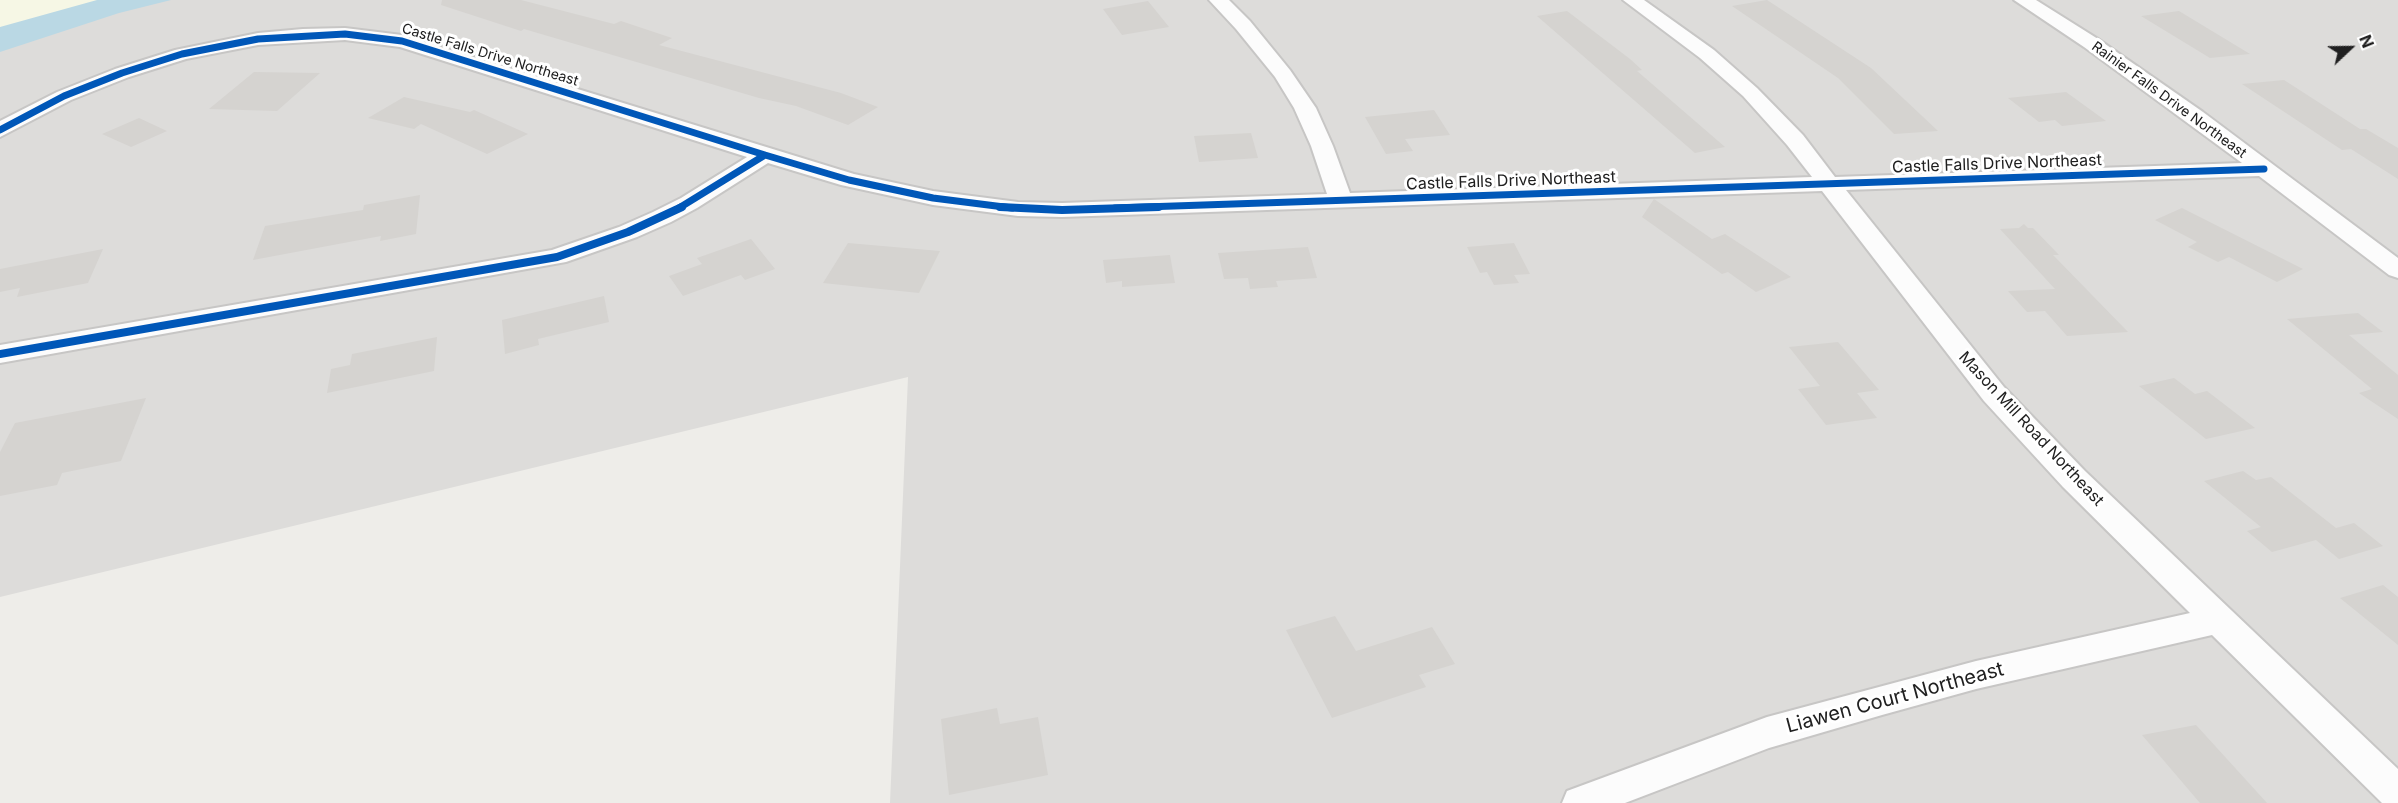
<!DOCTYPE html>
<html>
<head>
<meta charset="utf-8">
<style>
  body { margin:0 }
  #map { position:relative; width:2398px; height:803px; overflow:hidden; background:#eeede9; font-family:Inter,sans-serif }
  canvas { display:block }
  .north { position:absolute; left:2320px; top:18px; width:60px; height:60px; -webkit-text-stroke:4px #fff; paint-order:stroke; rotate:68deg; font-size:16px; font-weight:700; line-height:24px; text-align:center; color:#202020 }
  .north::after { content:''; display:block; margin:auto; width:21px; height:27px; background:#202020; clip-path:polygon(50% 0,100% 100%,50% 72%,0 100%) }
</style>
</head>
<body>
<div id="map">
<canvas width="2398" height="803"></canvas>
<div class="north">N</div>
</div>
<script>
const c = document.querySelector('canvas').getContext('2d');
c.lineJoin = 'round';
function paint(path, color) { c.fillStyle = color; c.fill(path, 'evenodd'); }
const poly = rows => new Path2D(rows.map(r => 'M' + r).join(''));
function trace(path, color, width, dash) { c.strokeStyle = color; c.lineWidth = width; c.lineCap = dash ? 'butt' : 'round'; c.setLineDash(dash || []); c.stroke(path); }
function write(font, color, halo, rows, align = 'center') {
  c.font = font + ' Inter,sans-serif'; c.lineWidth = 6; c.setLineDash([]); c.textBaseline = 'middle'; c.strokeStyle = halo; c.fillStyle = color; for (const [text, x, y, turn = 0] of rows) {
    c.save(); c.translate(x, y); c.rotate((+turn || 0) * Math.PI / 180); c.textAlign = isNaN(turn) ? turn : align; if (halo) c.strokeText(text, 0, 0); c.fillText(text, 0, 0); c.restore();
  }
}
paint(poly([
  [162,0,2398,0,2398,803,890,803,908,377,0,597,0,43]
]), '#dddcda');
paint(poly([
  [0,0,112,0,0,41]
]), '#f6f7e5');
paint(poly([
  [97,0,171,0,119,13,0,52,0,27]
]), '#bad8e4');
paint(poly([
  [442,0,521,0,614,24,621,21,672,38,659,45,841,93,878,107,848,125,796,106,759,98,524,29,521,31,441,5],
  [1767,0,1871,68,1938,131,1894,134,1838,78,1732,6],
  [1148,1,1169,27,1122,35,1103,9],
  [1567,11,1630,59,1642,70,1637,71,1725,147,1695,153,1537,16],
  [2179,11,2250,54,2210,58,2141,16],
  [254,72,320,73,277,111,209,109],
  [2284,80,2360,129,2366,129,2398,148,2398,179,2351,149,2342,150,2242,84],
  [2066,92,2106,121,2062,126,2055,120,2039,122,2008,98],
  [404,97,470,112,474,110,528,134,487,154,421,124,414,129,368,118],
  [1434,110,1450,135,1405,139,1413,151,1386,154,1365,117],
  [139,118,167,131,131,147,102,134],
  [1251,133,1258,158,1199,162,1194,136],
  [420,195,416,234,380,241,381,236,253,260,265,226,363,210,364,205],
  [1654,199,1712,239,1725,234,1791,277,1756,292,1728,272,1722,274,1642,217],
  [2182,208,2303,269,2277,282,2229,257,2218,262,2188,247,2197,242,2155,220],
  [2024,224,2028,228,2033,228,2059,255,2053,255,2128,332,2067,336,2045,311,2027,312,2008,291,2055,289,2000,229,2019,228],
  [751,239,775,269,745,280,741,275,683,296,669,276,702,264,697,258],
  [848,243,940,251,919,293,823,283],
  [1514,243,1530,274,1514,275,1519,283,1494,285,1487,272,1480,273,1467,247],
  [1308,247,1317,278,1276,281,1278,287,1250,289,1248,278,1224,279,1218,253],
  [103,249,88,283,17,297,20,288,0,292,0,269],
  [1170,255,1175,283,1122,287,1122,281,1106,283,1103,260],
  [604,296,609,322,538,339,539,345,505,354,502,320],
  [2358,313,2383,332,2349,335,2398,375,2398,419,2359,393,2372,389,2287,319],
  [437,337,434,371,327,393,331,369,350,365,352,354],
  [1838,342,1879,390,1857,393,1877,418,1826,425,1798,389,1820,386,1789,347],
  [2174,378,2195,394,2207,391,2255,428,2206,439,2139,386],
  [146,398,121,461,62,473,57,485,0,496,0,452,15,423],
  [2243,471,2256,480,2271,477,2336,528,2354,523,2383,546,2339,559,2316,540,2272,552,2247,531,2261,527,2204,481],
  [2383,585,2398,597,2398,645,2340,598],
  [1335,616,1356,651,1432,627,1455,664,1419,675,1426,687,1332,718,1286,630],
  [997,708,1000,724,1038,717,1048,775,949,795,941,719],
  [2196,725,2267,803,2200,803,2142,735]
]), '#d5d3d0');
const street = poly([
  [1209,0,1229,0,1250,21,1290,70,1316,108,1333,146,1350,193,1812,177,1787,145,1743,96,1700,58,1623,0,1644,0,1714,50,1757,88,1803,135,1835,177,2242,163,2084,47,2014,0,2036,0,2098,39,2203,112,2398,258,2398,278,2389,275,2259,176,1846,190,2004,387,2085,471,2398,769,2398,803,2382,803,2212,635,1976,689,1882,715,1769,748,1625,803,1562,803,1567,791,1767,717,1976,661,2190,613,2063,487,1984,401,1822,191,1062,217,1018,216,933,205,841,185,768,163,697,208,671,222,637,237,566,262,0,363,0,345,552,250,619,227,653,212,681,198,747,157,400,47,345,40,258,45,186,59,129,77,71,100,0,137,0,121,57,92,115,69,175,50,258,33,303,29,345,28,402,35,854,174,933,191,1018,202,1062,203,1327,194,1311,146,1294,108,1275,77,1236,29,1209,0]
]);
trace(street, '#c7c6c5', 4);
paint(street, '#fcfcfc');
trace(poly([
  [0,130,64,96,122,73,182,54,258,39,345,34,402,41,765,155,679,208],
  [765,155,849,180,933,198,1012,208],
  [1115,208,2264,169]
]), '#0057b8', 7);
trace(poly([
  [1000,207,1062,210,1159,207],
  [0,354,557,257,628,232,682,207]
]), '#0057b8', 8);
write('14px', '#202020', '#fff', [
  ["Castle Falls Drive Northeast",490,55,17],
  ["Rainier Falls Drive Northeast",2169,100,36]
]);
write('16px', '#202020', '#fff', [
  ["Castle Falls Drive Northeast",1997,164,-2],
  ["Castle Falls Drive Northeast",1511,181,-2],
  ["Mason Mill Road Northeast",2031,429,47]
]);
write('20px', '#202020', '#fff', [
  ["Liawen Court Northeast",1895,698,-15]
]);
</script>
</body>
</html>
